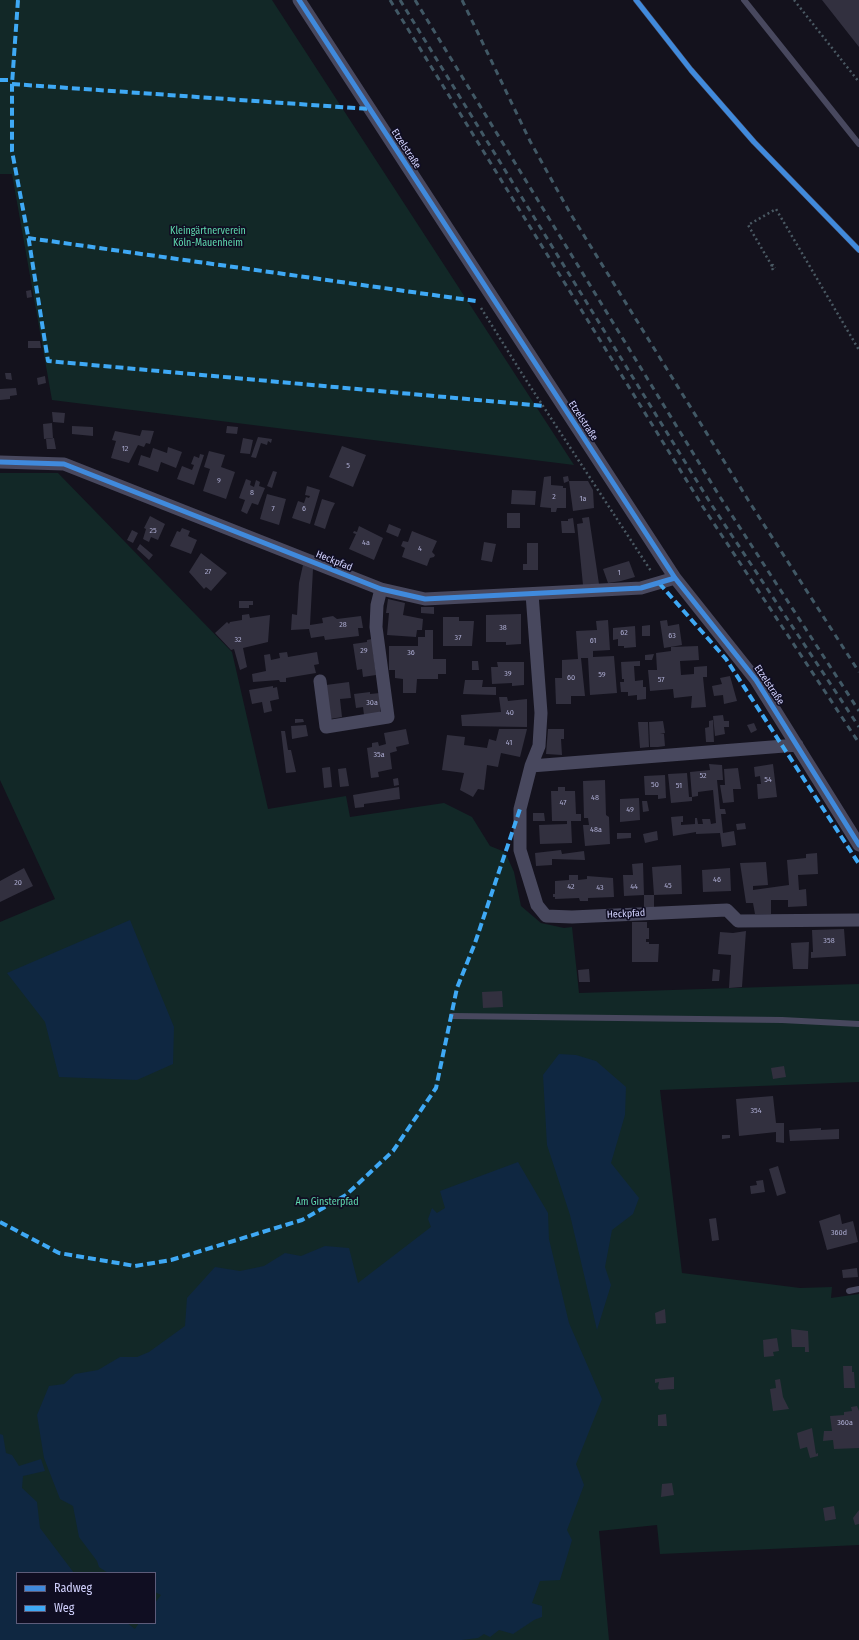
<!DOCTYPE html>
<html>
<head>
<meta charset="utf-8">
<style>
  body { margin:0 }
  #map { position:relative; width:859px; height:1640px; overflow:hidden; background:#14121d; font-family:"Fira Sans Condensed",sans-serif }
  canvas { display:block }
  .legend { position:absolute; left:16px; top:1572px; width:140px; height:52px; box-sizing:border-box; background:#100e22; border:1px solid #5d5c7a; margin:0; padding:5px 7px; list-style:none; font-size:12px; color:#d1d1fd }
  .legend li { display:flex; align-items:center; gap:8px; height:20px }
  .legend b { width:20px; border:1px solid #5d5c7a }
</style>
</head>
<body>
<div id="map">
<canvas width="859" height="1640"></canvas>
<ul class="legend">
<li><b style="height:5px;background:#408adc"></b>Radweg</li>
<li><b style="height:5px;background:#3fa9f5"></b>Weg</li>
</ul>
</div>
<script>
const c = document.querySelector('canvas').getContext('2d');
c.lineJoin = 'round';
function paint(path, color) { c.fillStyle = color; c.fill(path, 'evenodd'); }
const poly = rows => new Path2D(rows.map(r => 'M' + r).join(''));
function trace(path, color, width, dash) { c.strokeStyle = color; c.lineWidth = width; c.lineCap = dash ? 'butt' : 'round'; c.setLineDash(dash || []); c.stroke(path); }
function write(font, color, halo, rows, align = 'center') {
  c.font = font + ' "Fira Sans Condensed",sans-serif'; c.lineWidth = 3.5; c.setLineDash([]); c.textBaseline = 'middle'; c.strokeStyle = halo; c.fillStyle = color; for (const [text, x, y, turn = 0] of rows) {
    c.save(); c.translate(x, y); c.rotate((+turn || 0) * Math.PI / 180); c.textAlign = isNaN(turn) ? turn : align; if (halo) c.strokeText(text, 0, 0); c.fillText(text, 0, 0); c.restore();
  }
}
paint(poly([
  [0,0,272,0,574,465,52,400,12,174,0,174],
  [0,473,58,473,232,652,268,809,346,796,350,817,444,803,472,817,490,846,505,852,514,872,521,906,541,923,564,928,572,927,579,993,859,984,859,1082,660,1090,682,1273,800,1288,832,1287,831,1298,859,1294,859,1545,660,1554,657,1525,599,1531,609,1640,0,1640,0,922,55,899,0,780],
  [17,1573,155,1573,155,1623,17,1623]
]), '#122827');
paint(poly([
  [130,920,174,1027,173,1064,137,1080,59,1077,45,1022,7,973],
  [559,1054,576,1055,596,1061,626,1087,625,1115,611,1163,639,1198,633,1214,612,1230,605,1267,611,1285,597,1330,570,1215,547,1145,543,1075],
  [518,1162,548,1213,549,1239,569,1323,602,1399,576,1464,584,1485,567,1530,572,1540,560,1580,540,1581,532,1603,542,1606,542,1617,534,1620,513,1634,499,1630,490,1637,484,1634,478,1638,462,1640,0,1640,0,1434,3,1435,6,1453,12,1455,19,1466,41,1459,45,1471,23,1476,22,1488,37,1502,40,1528,74,1573,17,1573,17,1623,127,1623,135,1629,139,1623,155,1623,155,1603,161,1595,155,1592,155,1573,108,1573,99,1567,97,1561,79,1537,73,1506,60,1499,44,1458,37,1415,49,1386,64,1384,75,1374,98,1370,120,1357,137,1357,149,1352,185,1326,187,1298,215,1267,240,1271,264,1266,285,1253,301,1256,325,1246,349,1248,358,1283,431,1227,428,1219,432,1208,437,1213,445,1208,440,1191]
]), '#0f2741');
paint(poly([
  [822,0,859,0,859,47],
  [31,290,32,297,27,298,26,291],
  [28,341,40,341,41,348,28,348],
  [5,373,11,373,12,380,6,379],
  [45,376,46,383,38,385,37,378],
  [16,388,17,395,10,396,10,399,0,400,0,389],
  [52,412,65,413,64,423,53,422],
  [52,423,53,438,44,439,43,424],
  [72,426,93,427,93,436,72,434],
  [227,426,238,427,237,434,226,433],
  [142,430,154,431,150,444,146,443,144,447,138,445,129,463,111,458,116,441,112,440,115,431,140,436],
  [258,437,272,439,271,443,268,441,267,445,261,443,256,458,251,457],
  [54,438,56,449,47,449,46,439],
  [243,438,253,440,250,454,240,453],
  [342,446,366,455,353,487,329,477],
  [168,447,182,452,176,468,161,462,158,472,138,465,141,455,150,458,153,448,167,453],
  [209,451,225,455,221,467,235,472,226,499,203,491,210,469,204,467],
  [200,454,204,455,194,485,177,479,182,466,192,470,194,465,191,464,194,456,199,458],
  [273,471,277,472,272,488,267,486],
  [551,476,551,485,563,486,563,488,566,488,566,508,557,508,556,512,551,512,551,508,540,507,544,477],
  [568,476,569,481,564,483,563,477],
  [246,479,251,481,250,485,254,487,256,480,260,482,259,486,265,488,258,505,252,503,247,514,241,511,245,500,239,498],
  [569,481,588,481,593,490,594,508,573,511],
  [307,486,320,490,310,524,292,518,298,501,304,503,306,497,309,498,310,496,305,495],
  [512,490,536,491,535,505,511,504],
  [267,494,286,499,279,525,260,519],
  [322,499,335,503,331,511,325,529,314,525],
  [507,513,520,513,520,528,507,528],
  [150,516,165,524,158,540,151,537,149,542,143,539,146,529,144,528],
  [589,517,599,584,583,585,577,524,583,523,582,518],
  [573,518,575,533,562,533,561,521,568,521,568,519],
  [389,524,401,529,398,537,386,532],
  [359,526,383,538,374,560,349,549,356,534,353,533,354,531,357,532],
  [182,528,190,531,188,536,197,540,191,554,170,546,177,531,180,532],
  [132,530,138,533,133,543,127,540],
  [412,531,437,541,432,552,435,555,434,557,430,558,427,566,402,557,405,548,401,546,403,541,408,542],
  [484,542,496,544,492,562,481,560],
  [527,543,538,543,538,570,523,570,523,564,527,564],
  [140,544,153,555,149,560,137,549],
  [201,553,227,573,211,591,206,587,204,589,189,572],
  [629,561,635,577,621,581,608,583,603,569],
  [303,565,313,569,310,625,323,623,322,618,333,616,337,619,361,616,363,628,358,628,359,636,325,640,324,636,311,638,309,629,291,630,292,614,297,615,299,583],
  [388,599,405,603,403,615,423,619,422,630,417,630,416,637,387,635,389,613,386,613],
  [239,601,253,601,253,605,249,605,249,608,239,608],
  [421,607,434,607,434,614,421,613],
  [249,614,250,618,270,615,268,642,243,648,247,667,240,670,234,649,231,650,215,633,227,622,229,624,230,622,242,620,242,615],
  [521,614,521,644,506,645,506,642,486,642,486,615],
  [443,617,459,617,459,621,474,621,472,646,443,646],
  [608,620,610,650,593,651,593,657,614,656,617,693,590,695,588,658,581,658,585,696,571,696,571,704,556,704,555,678,562,678,562,660,578,659,576,631,597,630,596,621],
  [667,620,668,626,679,624,682,645,664,648,660,621],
  [650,625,650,636,642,636,642,626],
  [635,626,636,647,624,648,624,646,618,646,618,639,613,640,613,628],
  [425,630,433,630,433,659,446,659,446,674,438,674,438,679,417,679,416,693,403,693,403,679,395,678,395,670,389,670,389,646,418,646,418,637,425,637],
  [372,639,376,675,363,677,362,669,357,670,353,644,367,642,367,640],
  [698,646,699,660,680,661,681,675,694,674,694,667,707,666,707,677,703,677,706,707,691,708,692,696,674,698,673,689,650,691,648,670,657,670,656,653,671,651,671,647],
  [287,652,288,657,317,652,319,664,314,665,316,673,286,678,286,682,280,682,279,680,253,682,252,674,266,671,264,655,270,654,271,660,280,658,279,653],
  [654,654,652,660,645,660,645,655],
  [472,661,478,661,479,670,472,670],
  [640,661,640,666,634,666,635,681,643,680,643,687,646,687,646,699,637,700,637,695,628,696,628,692,621,692,620,682,624,682,624,679,622,679,621,662],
  [497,662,524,662,524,685,512,686,512,683,492,684,491,667,498,667],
  [730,676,737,701,724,704,723,695,714,696,712,686,722,684,720,678],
  [465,680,483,680,482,687,496,687,496,695,463,694],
  [349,682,351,698,340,699,342,717,330,719,326,685],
  [273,686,273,688,277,687,279,699,270,701,272,711,264,713,262,702,252,704,249,690],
  [370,692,370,694,380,693,380,713,364,715,363,707,356,708,354,694],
  [499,697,507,697,508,701,527,699,527,727,462,726,461,715,501,712],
  [723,715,724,721,729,721,729,727,724,727,725,734,715,736,713,716],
  [295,719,303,719,304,722,295,723],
  [713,720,714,742,706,742,705,728,709,727,709,721],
  [663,721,665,733,660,734,664,734,665,746,658,747,657,734,658,747,650,747,649,722],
  [638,722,648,722,649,747,640,748],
  [754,723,757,730,751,733,747,725],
  [306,725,308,736,292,739,291,726],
  [406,729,409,744,396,747,397,751,390,753,392,769,378,772,379,777,371,778,367,748,372,747,372,743,378,742,379,746,386,744,384,733],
  [499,729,527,729,520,757,501,753,498,767,487,765,484,790,478,789,473,797,460,790,464,773,442,770,447,735,465,737,464,745,487,748,489,739,496,741],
  [548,729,564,729,564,739,561,739,562,755,546,754],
  [281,731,285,731,288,750,291,750,296,772,286,773],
  [709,764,722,765,723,780,717,780,720,809,725,809,726,814,721,814,723,833,734,831,736,845,722,847,720,833,696,834,696,832,673,836,671,817,683,816,683,822,681,822,681,825,695,824,695,818,697,818,698,824,703,824,702,819,710,819,711,824,716,823,713,790,698,792,698,796,692,797,690,772,710,770],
  [773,764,777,797,758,799,757,784,761,784,760,776,755,777,754,767],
  [330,767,332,787,324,788,322,768],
  [346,768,349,786,340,787,338,769],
  [738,768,741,789,733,789,734,802,723,803,720,785,725,785,724,769],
  [687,773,689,797,692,797,692,801,671,803,668,774],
  [665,775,666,798,658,799,658,795,645,795,644,776],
  [398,778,399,785,394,786,393,779],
  [605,780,606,815,609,817,610,844,585,846,583,825,589,825,588,818,584,818,583,781],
  [399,787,400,799,364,804,364,807,355,808,353,795],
  [558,787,565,787,565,791,575,791,576,814,581,814,581,821,571,821,572,843,540,844,539,825,567,824,567,821,552,821,551,791,558,791],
  [639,798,640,820,620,822,620,799],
  [642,801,647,801,649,811,643,812],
  [533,813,544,813,545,821,533,821],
  [745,823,746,829,737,830,736,824],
  [657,831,658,840,645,843,643,834],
  [617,833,631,833,631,838,617,839],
  [561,850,562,854,584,851,585,860,552,859,552,865,536,866,535,853],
  [817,853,818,874,798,875,799,890,806,889,807,906,788,907,788,900,771,900,771,914,755,914,753,903,746,903,740,863,766,862,768,885,753,886,753,890,789,885,787,860,806,858,806,854],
  [643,863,644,895,624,896,623,875,633,875,632,864],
  [681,865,682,894,654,895,652,867],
  [24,868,33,886,0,902,0,881],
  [730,868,731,891,703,892,702,870],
  [569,875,578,875,578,880,587,879,587,876,613,878,614,897,588,898,588,901,580,901,579,898,555,899,555,897,553,897,553,894,555,894,555,881,569,880],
  [644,895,654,895,654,907,644,907],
  [632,922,647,922,647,928,649,928,649,939,646,939,646,942,649,942,649,944,659,944,658,962,632,962],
  [844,929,846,956,811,958,811,952,813,952,812,930],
  [746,931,742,987,729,988,731,955,718,954,720,932,733,933],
  [809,942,808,969,793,969,791,943],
  [589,969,590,982,579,982,578,970],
  [713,969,720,970,719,981,712,981],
  [502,991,503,1007,483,1008,482,992],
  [784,1066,786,1077,773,1079,771,1068],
  [773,1096,776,1123,784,1123,784,1143,776,1142,776,1132,739,1136,736,1099],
  [821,1128,821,1130,839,1129,839,1139,790,1141,789,1130],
  [722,1135,730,1135,730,1138,722,1139],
  [778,1166,786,1193,777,1196,769,1169],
  [763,1180,765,1192,751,1194,750,1186,757,1185,756,1181],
  [840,1214,842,1224,853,1221,858,1242,827,1250,819,1221],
  [716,1218,719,1240,712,1241,709,1219],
  [857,1268,858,1277,843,1278,842,1270],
  [665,1309,666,1323,656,1324,655,1313],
  [791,1329,808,1331,809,1352,805,1352,805,1347,792,1347],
  [777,1338,779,1351,773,1352,774,1356,764,1357,763,1340],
  [843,1366,852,1366,852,1372,854,1372,855,1388,844,1388],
  [674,1377,674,1389,660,1390,658,1388,659,1382,655,1383,655,1379],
  [780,1379,783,1397,789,1409,773,1411,770,1389,776,1388,775,1380],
  [857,1406,859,1411,859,1448,834,1449,833,1440,823,1441,824,1431,832,1431,830,1416,844,1415,844,1412,852,1411,851,1407],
  [666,1414,667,1426,658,1426,658,1415],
  [812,1428,816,1454,818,1453,818,1456,810,1458,807,1447,800,1449,797,1433],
  [672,1483,674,1495,661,1497,662,1484],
  [834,1506,836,1519,825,1521,823,1508],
  [859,1510,859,1524,855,1525,853,1518]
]), '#32303f');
trace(poly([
  [794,0,859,82],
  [772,266,748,225,776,209,859,350],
  [773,270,771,266,773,265,775,268],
  [481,308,526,380,651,571]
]), '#4a5963', 2.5, [2, 3]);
trace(poly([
  [636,0,691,70,754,142,859,250],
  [744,0,859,144],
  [452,1016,782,1020,859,1024],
  [849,1291,859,1289]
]), '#48485e', 6);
trace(poly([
  [299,0,675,578,756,680,859,845],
  [0,462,64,464,381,589,425,599,641,588,675,578],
  [532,594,541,713,539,746,531,766,520,809,520,850,537,905,546,916,572,917,727,910,738,921,859,920],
  [320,681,326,727,388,717,376,627,377,605,381,589],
  [531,766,797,745]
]), '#48485e', 13);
trace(poly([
  [390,0,703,507,859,743],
  [400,0,711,504,859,727],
  [415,0,720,497,859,711],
  [462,0,530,141,570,213,750,503,859,672]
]), '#415865', 3, [6, 5]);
trace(poly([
  [18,0,12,84,12,151,29,241,48,361,544,406],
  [0,80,12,80],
  [12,84,369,109],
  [28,238,476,301],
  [659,583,726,659,859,864],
  [0,1222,59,1253,135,1266,171,1260,302,1220,346,1195,393,1151,436,1088,457,988,475,943,520,809]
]), '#3fa9f5', 4, [8, 4]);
trace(poly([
  [299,0,675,578,756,680,859,845],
  [636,0,691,70,754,142,859,250],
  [0,462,64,464,381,589,425,599,641,588,675,578]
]), '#408adc', 5);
write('8px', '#a9a9ce', null, [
  ["12",125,449],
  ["5",348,466],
  ["9",219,481],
  ["8",252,493],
  ["2",554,497],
  ["1a",583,499],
  ["7",273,509],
  ["6",304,509],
  ["25",153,531],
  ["4a",366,543],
  ["4",420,549],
  ["27",208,572],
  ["1",619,573],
  ["28",343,625],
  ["38",503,628],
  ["62",624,633],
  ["63",672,636],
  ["37",458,638],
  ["32",238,640],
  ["61",593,641],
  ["29",364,651],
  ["36",411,653],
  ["39",508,674],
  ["59",602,675],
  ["60",571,678],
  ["57",661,680],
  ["30a",372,703],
  ["40",510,713],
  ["41",509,743],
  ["35a",379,755],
  ["52",703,776],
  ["54",768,780],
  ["50",655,785],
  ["51",679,786],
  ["48",595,798],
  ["47",563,803],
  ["49",630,810],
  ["48a",596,830],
  ["46",717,880],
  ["20",18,883],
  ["45",668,886],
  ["42",571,887],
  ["44",634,887],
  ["43",600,888],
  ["358",829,941],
  ["354",756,1111],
  ["360d",839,1233],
  ["360a",845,1423]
]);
write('10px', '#d1d1fd', '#100e22', [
  ["Etzelstraße",406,149,57],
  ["Etzelstraße",583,421,57],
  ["Heckpfad",334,561,22],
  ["Etzelstraße",769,685,56],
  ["Heckpfad",626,914,-3]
]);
write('10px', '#5fdaaf', '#100e22', [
  ["Kleingärtnerverein",208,231],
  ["Köln-Mauenheim",208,243],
  ["Am Ginsterpfad",327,1202]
]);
</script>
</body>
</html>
